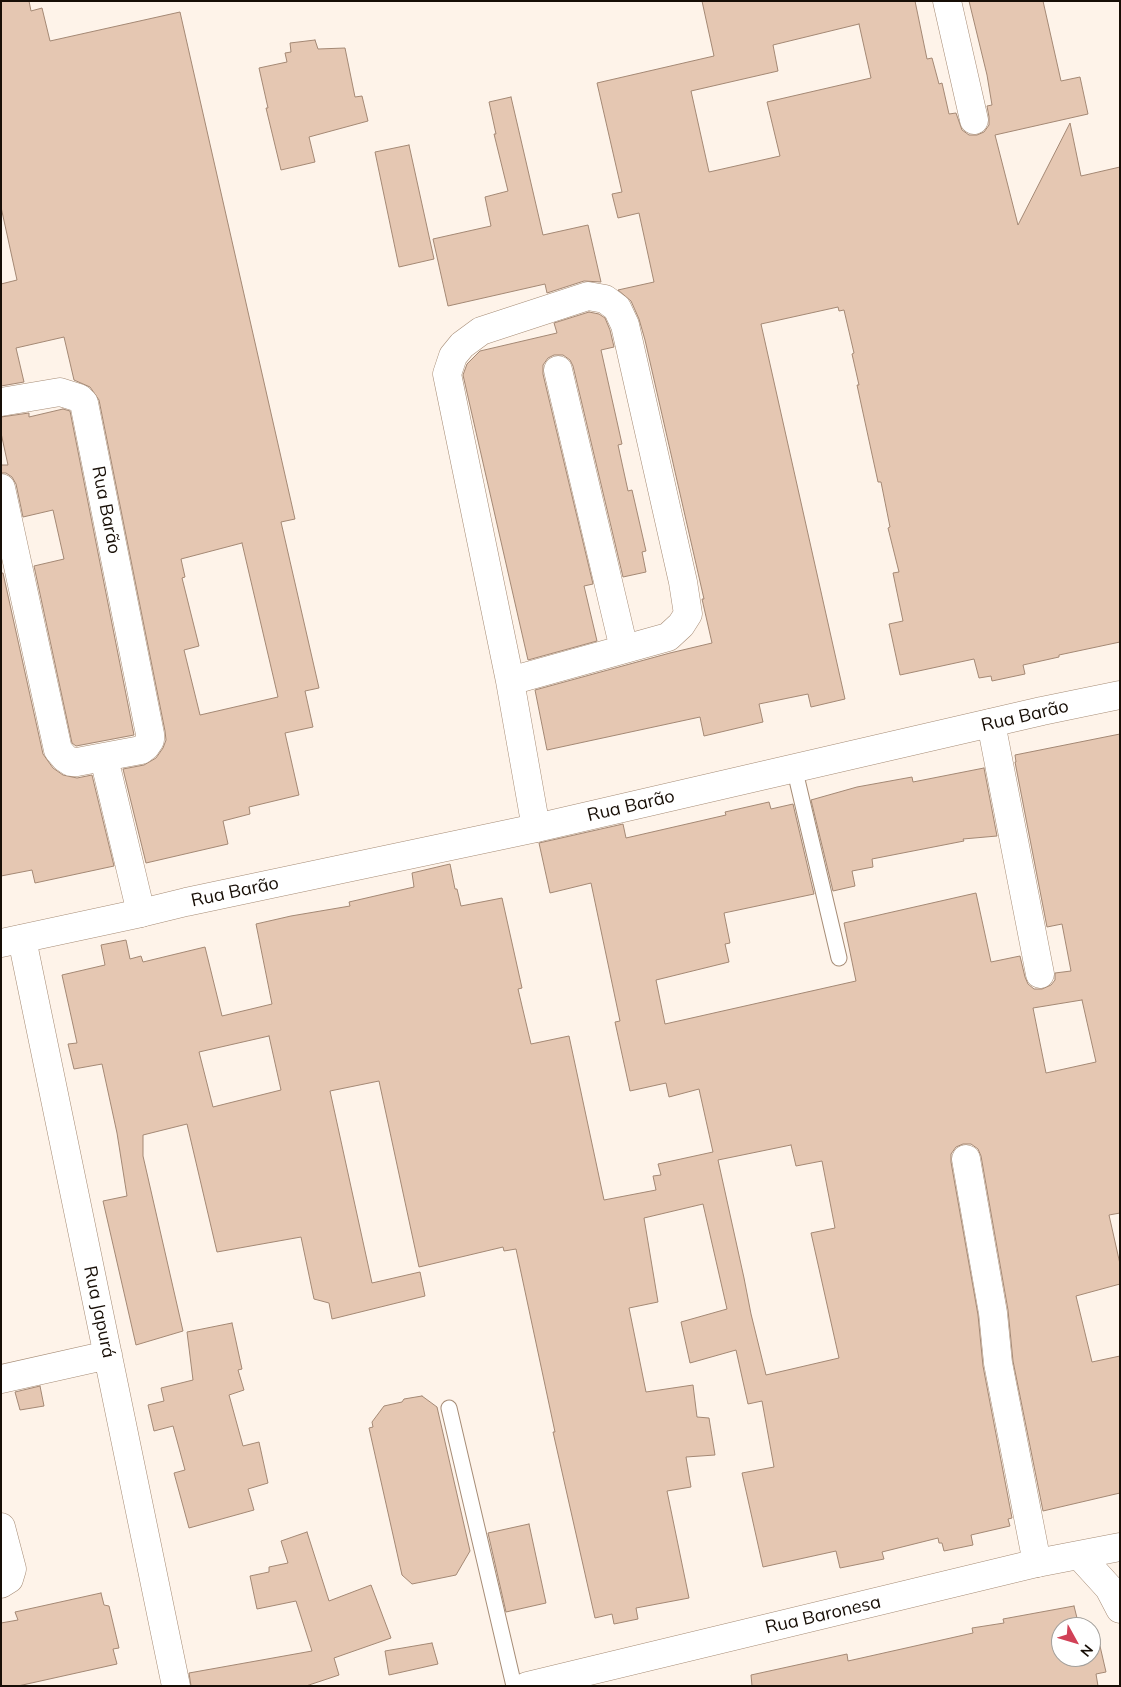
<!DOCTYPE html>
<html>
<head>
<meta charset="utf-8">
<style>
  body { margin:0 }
  #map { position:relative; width:1121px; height:1687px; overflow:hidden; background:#fef3e9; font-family:Mulish,sans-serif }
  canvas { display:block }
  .frame { position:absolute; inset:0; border:2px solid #170e06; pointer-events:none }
  .north { position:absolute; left:1051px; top:1617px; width:50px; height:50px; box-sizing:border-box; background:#fff; border:1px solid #a29f9b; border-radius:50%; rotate:129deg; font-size:14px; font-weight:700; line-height:20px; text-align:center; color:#170e06 }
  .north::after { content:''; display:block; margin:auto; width:18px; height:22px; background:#d14157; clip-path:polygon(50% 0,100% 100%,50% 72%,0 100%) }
</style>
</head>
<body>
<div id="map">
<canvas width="1121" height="1687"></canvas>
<div class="frame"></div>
<div class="north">N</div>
</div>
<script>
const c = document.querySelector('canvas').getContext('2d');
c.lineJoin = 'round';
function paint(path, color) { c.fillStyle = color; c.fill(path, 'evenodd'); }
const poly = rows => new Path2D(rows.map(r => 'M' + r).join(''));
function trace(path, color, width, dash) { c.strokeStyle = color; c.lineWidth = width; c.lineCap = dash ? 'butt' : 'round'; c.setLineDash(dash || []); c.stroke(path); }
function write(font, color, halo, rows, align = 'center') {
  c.font = font + ' Mulish,sans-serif'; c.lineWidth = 4.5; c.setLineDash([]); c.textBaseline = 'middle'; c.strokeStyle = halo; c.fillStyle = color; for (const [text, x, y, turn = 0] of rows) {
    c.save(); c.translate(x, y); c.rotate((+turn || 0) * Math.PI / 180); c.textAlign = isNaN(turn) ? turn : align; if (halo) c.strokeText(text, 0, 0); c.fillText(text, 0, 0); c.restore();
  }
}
const building = poly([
  [1,1,29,1,31,11,42,8,50,41,180,12,295,519,281,522,319,688,305,691,313,727,285,733,299,795,249,807,250,814,223,821,228,844,146,863,123,769,144,765,156,758,163,748,166,740,165,731,99,400,90,387,74,380,64,337,16,348,24,382,1,386,1,284,17,280,1,207,1,1],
  [242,543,278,697,200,715,184,650,199,646,182,578,185,577,181,559,242,543],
  [702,1,915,1,927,59,932,58,939,84,942,83,949,114,956,113,962,130,969,135,977,135,984,132,989,125,989,117,987,106,992,105,987,75,969,1,1043,1,1061,81,1080,77,1088,114,995,135,1018,225,1070,123,1081,176,1120,167,1120,642,1059,655,1059,657,1023,665,1025,674,992,681,991,676,979,678,974,659,900,675,889,624,903,621,893,573,899,572,888,528,890,527,881,482,878,482,857,385,859,385,852,354,854,353,844,310,839,311,838,307,761,324,845,699,811,707,808,694,759,704,763,722,704,736,700,717,547,750,535,690,670,653,712,643,702,599,704,599,645,340,639,319,631,301,618,290,654,282,639,213,618,218,612,194,622,192,597,83,714,56,702,1],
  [859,24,871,78,767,102,780,156,709,172,691,91,778,71,773,45,859,24],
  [315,40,318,49,345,48,355,97,362,96,368,121,309,137,315,162,281,170,266,108,268,108,259,68,287,62,285,53,291,52,290,43,315,40],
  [511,97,543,235,588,225,601,282,584,281,547,293,545,284,448,306,433,239,491,226,485,197,508,191,494,134,496,134,489,102,511,97],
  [409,145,434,259,399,267,375,152,409,145],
  [589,312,599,314,605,318,610,330,614,347,601,350,622,444,618,445,628,491,632,490,646,551,642,552,646,572,623,577,573,366,570,360,563,355,554,355,548,358,543,365,543,374,593,584,584,586,597,641,528,660,463,375,467,364,480,351,557,333,554,323,589,312],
  [63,409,70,411,134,735,76,746,72,743,34,566,64,559,53,510,23,517,16,484,12,477,6,473,1,473,1,465,8,465,1,433,1,417,29,413,29,417,63,409],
  [1,573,3,573,43,754,53,768,63,775,77,778,92,775,114,866,35,883,32,870,1,876,1,573],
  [1120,734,1120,1213,1109,1215,1120,1264,1120,1284,1076,1296,1092,1362,1120,1356,1120,1493,1043,1511,1013,1361,1008,1310,981,1156,978,1149,971,1144,963,1144,956,1147,951,1154,951,1162,978,1315,983,1366,1012,1518,1008,1519,1010,1526,971,1535,973,1545,944,1551,942,1543,939,1543,938,1538,882,1552,884,1559,840,1568,836,1551,763,1567,742,1473,774,1467,762,1401,748,1404,736,1350,690,1363,681,1322,727,1309,703,1204,644,1218,658,1302,629,1308,646,1392,693,1385,697,1417,709,1418,715,1455,686,1457,691,1487,667,1491,689,1598,636,1608,638,1619,614,1624,612,1614,595,1618,553,1432,555,1432,516,1249,504,1251,503,1247,419,1267,379,1081,330,1091,372,1283,420,1272,425,1296,332,1319,329,1303,314,1299,301,1237,217,1252,187,1124,143,1135,143,1156,183,1331,136,1345,103,1201,127,1196,117,1133,102,1064,74,1069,68,1044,77,1043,62,975,105,965,101,945,126,940,130,959,141,956,143,962,205,947,222,1016,272,1004,256,924,291,916,350,906,349,902,414,887,412,873,450,864,455,889,457,889,461,906,502,898,522,988,518,989,531,1044,569,1036,604,1200,656,1190,653,1176,661,1175,658,1164,713,1152,699,1089,669,1097,666,1083,630,1091,615,1022,620,1021,591,883,550,893,539,843,623,824,626,838,726,815,725,812,769,802,771,809,793,804,814,894,724,913,730,943,725,944,729,962,656,980,665,1024,856,981,844,923,976,893,991,962,1020,956,1025,977,1028,984,1034,989,1042,989,1051,985,1055,980,1055,973,1071,971,1062,924,1047,927,1015,762,1016,762,1015,755,1120,734],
  [1082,1000,1096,1062,1046,1073,1033,1008,1082,1000],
  [269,1036,281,1090,213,1107,199,1052,269,1036],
  [791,1145,796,1166,822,1161,835,1228,811,1233,839,1358,766,1375,751,1314,744,1278,718,1160,791,1145],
  [984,768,997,836,963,839,964,841,872,859,873,867,852,871,855,886,833,891,811,800,857,787,912,777,913,782,984,768],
  [232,1323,242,1369,238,1370,244,1390,229,1395,243,1446,259,1442,268,1483,248,1489,254,1510,189,1528,174,1473,185,1470,173,1426,154,1431,148,1405,164,1401,161,1388,193,1380,187,1332,232,1323],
  [40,1386,44,1406,20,1410,15,1392,40,1386],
  [422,1396,437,1407,470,1551,456,1575,412,1584,402,1575,369,1428,373,1427,372,1422,384,1406,402,1402,404,1399,422,1396],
  [529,1524,546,1603,506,1612,488,1533,529,1524],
  [307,1532,329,1601,371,1585,391,1638,334,1658,339,1675,306,1686,191,1686,189,1673,312,1651,296,1601,257,1609,250,1576,269,1572,269,1567,288,1563,281,1541,307,1532],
  [101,1593,104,1605,109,1606,119,1648,113,1649,117,1664,18,1686,1,1686,1,1623,18,1620,15,1612,101,1593],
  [1074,1606,1077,1618,1082,1619,1084,1627,1061,1627,1061,1657,1091,1657,1091,1648,1100,1646,1106,1672,1096,1674,1098,1686,752,1686,751,1675,847,1654,848,1661,973,1633,972,1628,1004,1623,1003,1619,1074,1606],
  [432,1643,438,1664,389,1675,385,1651,432,1643]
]);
paint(building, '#e5c7b2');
trace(building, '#a48874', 1);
const lane = poly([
  [794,767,839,958],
  [449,1408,514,1686]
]);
const street = poly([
  [947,1,974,120],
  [558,370,624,649],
  [1,402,60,392,79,398,84,403,150,734,150,740,146,746,141,750,77,762,71,762,65,758,58,750,1,488],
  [510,681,668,637,681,625,688,614,683,582,625,325,617,308,605,299,588,296,481,331,462,345,453,356,447,374,510,681,536,828],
  [991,723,1040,974],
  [104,758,141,913],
  [22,939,176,1686],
  [966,1159,993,1313,998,1363,1037,1563],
  [1,1379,108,1355],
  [1,1527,12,1569,9,1579,1,1584]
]);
const secondary = poly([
  [1,943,141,913,186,902,536,828,1042,711,1120,695],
  [1079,1555,1109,1588,1120,1609],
  [527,1686,1037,1563,1120,1547]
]);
trace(lane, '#a68c76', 17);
trace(street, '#a68c76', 29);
trace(secondary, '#a68c76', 29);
trace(lane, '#fff', 15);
trace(street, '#fff', 28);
trace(secondary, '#fff', 28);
write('18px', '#170e06', '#fff', [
  ["Rua Barão",106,510,79],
  ["Rua Barão",1025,716,-13],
  ["Rua Barão",631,806,-13],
  ["Rua Barão",235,892,-12],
  ["Rua Japurá",99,1312,78],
  ["Rua Baronesa",823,1615,-13]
]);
</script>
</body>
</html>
